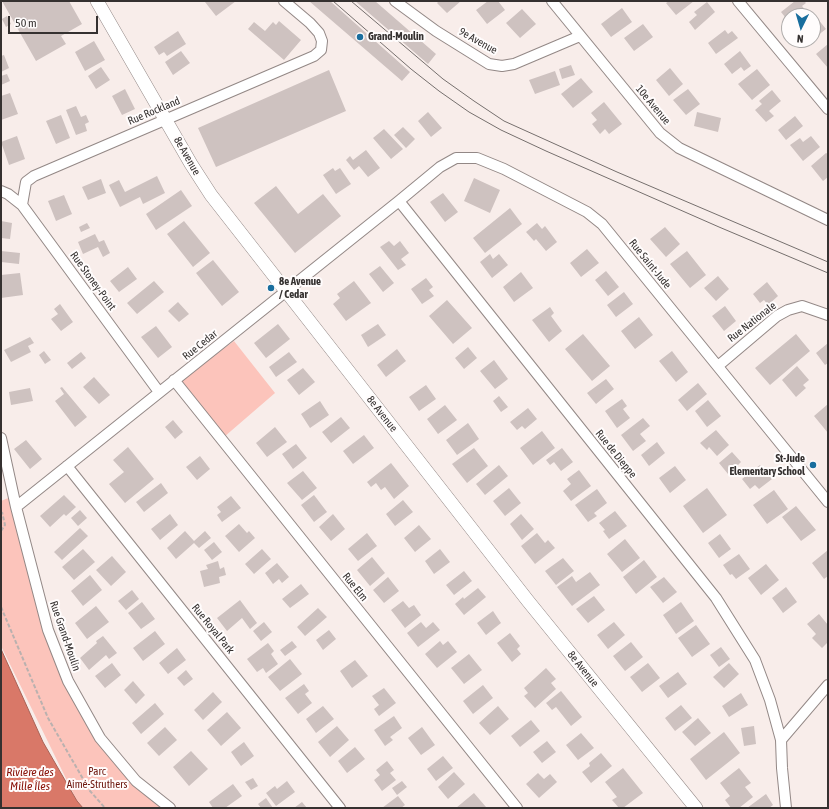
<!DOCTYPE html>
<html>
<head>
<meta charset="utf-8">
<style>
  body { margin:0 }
  #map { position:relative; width:829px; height:809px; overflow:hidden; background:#f8edea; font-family:"Asap Condensed",sans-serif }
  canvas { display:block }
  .frame { position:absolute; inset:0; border:2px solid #353130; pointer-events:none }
  .north { position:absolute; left:781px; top:8px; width:40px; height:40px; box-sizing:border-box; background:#fffcfc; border:1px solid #aeabaa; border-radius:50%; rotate:185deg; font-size:11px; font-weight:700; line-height:16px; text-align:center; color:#353130 }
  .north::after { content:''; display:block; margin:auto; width:14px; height:18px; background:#196e9e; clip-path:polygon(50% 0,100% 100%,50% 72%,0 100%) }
  .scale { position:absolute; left:8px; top:16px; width:90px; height:18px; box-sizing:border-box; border:2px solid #353130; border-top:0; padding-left:5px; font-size:12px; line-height:14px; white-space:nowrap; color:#353130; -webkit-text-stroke:3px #fffcfc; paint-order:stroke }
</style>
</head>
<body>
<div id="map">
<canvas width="829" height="809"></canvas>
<div class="frame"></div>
<div class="north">N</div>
<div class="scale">50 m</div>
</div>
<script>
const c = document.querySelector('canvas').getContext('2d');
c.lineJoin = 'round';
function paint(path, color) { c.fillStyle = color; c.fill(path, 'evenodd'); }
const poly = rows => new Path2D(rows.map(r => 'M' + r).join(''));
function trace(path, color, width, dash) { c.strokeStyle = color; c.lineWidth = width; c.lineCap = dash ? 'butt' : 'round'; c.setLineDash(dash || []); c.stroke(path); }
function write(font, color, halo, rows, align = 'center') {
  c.font = font + ' "Asap Condensed",sans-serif'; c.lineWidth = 4; c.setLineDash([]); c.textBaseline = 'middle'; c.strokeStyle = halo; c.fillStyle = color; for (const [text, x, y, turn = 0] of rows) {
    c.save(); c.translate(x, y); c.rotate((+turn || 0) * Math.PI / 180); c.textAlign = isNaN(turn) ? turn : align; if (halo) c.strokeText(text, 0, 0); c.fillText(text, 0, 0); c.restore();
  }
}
paint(poly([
  [234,341,275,393,224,437,179,381],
  [13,496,48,630,104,742,170,808,83,808,77,801,1,646,1,501]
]), '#fcc4bb');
const water = poly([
  [1,649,43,742,77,801,83,808,1,808,1,649]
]);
paint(water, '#d97868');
trace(water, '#a86357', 1);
paint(poly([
  [2,1,69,1,82,24,61,36,66,44,36,61],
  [206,1,236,1,216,16,205,2],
  [309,1,330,1,410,72,402,81],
  [355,1,375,1,436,54,428,64],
  [439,1,461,1,447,13,437,3],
  [488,1,498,1,505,10,487,24,476,10],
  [669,1,694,1,676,15,666,3],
  [795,1,804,1,806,3,802,6,810,16,789,16,789,22,781,12],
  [707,2,715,12,695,30,689,22,697,15,694,12],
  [622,8,632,22,611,37,601,24],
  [522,9,536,24,520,38,506,23],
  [7,16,11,24,6,27,2,19],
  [817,18,826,29,813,39,813,21],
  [279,21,301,40,284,60,248,29,254,22,265,31,273,22,276,25],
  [643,24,653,37,634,51,624,38],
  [725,30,728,34,732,31,738,38,716,54,708,43],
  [178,31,186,44,167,56,164,52,159,55,154,47],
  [94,41,105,60,85,71,75,52],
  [828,44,828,68,816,54],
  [181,51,190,63,173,75,165,62],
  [740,51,751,66,744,71,741,67,732,74,724,64],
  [4,55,9,68,1,72,1,56],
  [571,65,575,75,562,79,559,69],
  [101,67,110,80,96,89,88,76],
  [670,68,683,84,669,96,656,80],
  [757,69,770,85,752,100,738,84],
  [329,70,346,111,216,167,198,128],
  [555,71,560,85,535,94,529,80],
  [7,74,10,81,1,85,1,76],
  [581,78,593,92,573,108,561,94],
  [125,89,135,109,122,115,112,96],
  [688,89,700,104,686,115,673,100],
  [772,90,781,101,769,111,774,116,766,122,755,110,762,104,759,101],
  [10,93,18,114,1,120,1,96],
  [604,102,622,124,609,134,605,129,600,134,592,124,597,120,591,113],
  [76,106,81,117,86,115,89,122,85,124,87,131,76,135,66,110],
  [428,112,442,128,431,137,418,121],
  [697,112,721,118,718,132,694,126],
  [61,115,70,138,56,144,46,121],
  [795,116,803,126,786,140,778,130],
  [403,127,415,139,406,148,394,135],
  [384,129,403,149,391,159,373,138],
  [17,136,25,159,9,165,1,142],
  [811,136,820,147,803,161,790,145,800,138,803,142],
  [366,150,380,168,368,177,359,166,354,170,346,160,350,156,353,160],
  [826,153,828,154,828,177,823,181,811,166],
  [333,168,335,171,340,168,351,184,336,194,323,175],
  [157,176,165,193,143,204,140,197,120,207,109,185,119,180,125,192],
  [474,178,500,190,490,213,464,201],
  [101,179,106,193,88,200,82,187],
  [276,186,298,214,323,194,341,216,295,253,254,203],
  [181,190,192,206,156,230,146,214],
  [443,193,458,212,445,222,430,202],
  [64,195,72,214,56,221,48,201],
  [510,208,522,224,485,253,473,238],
  [1,221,12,223,10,239,1,238],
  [184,221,210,253,193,267,167,234],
  [87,223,90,228,81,232,79,227],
  [537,223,542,229,545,226,557,242,546,251,536,239,534,241,526,232],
  [665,227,680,244,666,257,650,239],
  [95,234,99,242,104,240,110,253,103,257,98,247,83,254,78,242],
  [389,241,394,246,400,241,409,253,401,259,406,265,398,270,380,247],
  [587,249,599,263,581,277,570,263],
  [1,251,20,253,19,264,1,262],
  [687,251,706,275,690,288,670,264],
  [490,254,493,259,499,254,508,265,492,278,480,262],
  [213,260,239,292,222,306,196,273],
  [380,266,394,283,383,292,369,274],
  [128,267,137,279,119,292,110,281],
  [606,271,619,287,608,296,595,280],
  [521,272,533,288,514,302,503,287],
  [20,273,23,295,1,298,1,275],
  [718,276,729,289,716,301,704,288],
  [426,278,433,287,429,290,434,296,422,304,411,289],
  [154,281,164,292,137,314,127,303],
  [354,281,371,303,346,321,333,304,340,298,337,294],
  [767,282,778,296,768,305,764,300,760,303,753,294],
  [624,292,633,304,616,317,607,305],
  [447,300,472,328,453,344,429,316],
  [178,302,189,314,179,322,168,311],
  [60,304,73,322,61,331,51,319,58,314,54,309],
  [725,306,736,321,724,331,712,316],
  [550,307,554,313,551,316,562,331,549,342,532,320],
  [639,317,653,335,635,349,621,331],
  [278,324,290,339,266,358,254,343],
  [378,324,386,335,368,347,361,335],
  [156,326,172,347,158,358,141,337],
  [583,334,610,366,592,381,565,349],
  [796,334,810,351,770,385,755,368],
  [30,337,34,343,28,346,31,352,11,362,4,350],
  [828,343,828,363,825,365,816,353],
  [468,347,477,358,464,369,455,358],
  [397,349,406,361,386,377,377,365],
  [44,351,51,360,45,364,39,355],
  [672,351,688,372,676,382,659,361],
  [81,352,86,358,72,369,67,363],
  [289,352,297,362,276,377,269,367],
  [494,360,508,379,495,389,480,371],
  [797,366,809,380,803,385,806,388,796,397,782,380],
  [303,368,315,382,299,395,287,380],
  [94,377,110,395,99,404,83,387],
  [606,379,614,389,596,404,587,393],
  [698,383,707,394,687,411,678,400],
  [426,385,436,399,419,411,409,397],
  [62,387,87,417,75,427,55,401,64,394,60,388],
  [30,388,33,401,11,405,9,392],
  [499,396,508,407,501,412,493,401],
  [622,399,627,406,623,409,630,418,617,428,605,411],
  [708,400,721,416,707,427,695,411],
  [320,401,329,415,310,428,301,414],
  [828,404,828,433,814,416],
  [445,405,457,420,438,434,427,419],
  [528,408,537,419,525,429,522,426,517,430,510,422],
  [341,417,350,428,331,443,322,432],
  [643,418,650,426,640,434,646,441,633,451,621,435],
  [173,420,183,432,175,439,165,427],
  [468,423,479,439,457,455,446,440],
  [275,427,287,442,267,457,256,443],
  [716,430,729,445,717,456,709,447,707,450,700,443],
  [542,431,555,448,533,465,520,448],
  [364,435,374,448,353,464,343,451],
  [26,440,42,459,30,469,14,449],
  [657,442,665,453,649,466,641,455],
  [296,444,307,458,293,469,282,454],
  [128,447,154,479,125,503,109,484,124,472,113,460],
  [474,448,488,466,467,483,452,464],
  [562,448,573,462,561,471,554,462,550,465,546,460],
  [732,452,741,462,737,466,741,471,736,476,731,471,728,474,719,463],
  [200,456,210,469,197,480,186,467],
  [391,463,409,486,394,499,385,487,381,490,376,483,371,487,367,482],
  [499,465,508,476,485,495,476,484],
  [760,465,772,479,759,489,755,485,750,489,742,479],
  [675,466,686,480,670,493,659,478],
  [579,470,591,486,571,501,563,491,571,484,567,479],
  [303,471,317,488,302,500,287,483],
  [161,483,168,493,144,512,136,502],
  [509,488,521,503,505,516,493,501],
  [707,488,727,515,703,533,683,506],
  [597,489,607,503,594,513,597,516,588,522,575,505],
  [774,490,788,509,767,524,753,505],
  [64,495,76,507,66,516,64,514,50,527,40,516],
  [314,495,327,512,314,522,301,505],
  [231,496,241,508,222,522,217,515,221,512,217,507],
  [403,500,413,512,395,526,386,514],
  [796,506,816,530,801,541,782,517],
  [80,510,87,518,78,526,71,518],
  [615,511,627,526,609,539,603,531,605,530,599,523],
  [170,514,178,525,160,540,151,529],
  [333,514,345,529,331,541,319,527],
  [521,514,534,529,522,540,510,524],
  [239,524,247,533,249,531,255,538,239,552,225,536],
  [419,525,431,539,415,552,404,538],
  [80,528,88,536,62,560,54,552],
  [185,531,194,541,205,531,211,538,199,548,194,543,176,559,167,548],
  [367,533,377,546,358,561,348,549],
  [537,533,545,543,548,540,555,548,535,564,521,546],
  [720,534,731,549,719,558,708,543],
  [625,539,640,558,622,572,607,554],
  [214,542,222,552,212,560,204,550],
  [83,549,95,562,74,580,62,567],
  [262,549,271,559,254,574,245,564],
  [440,549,450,562,434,574,425,561],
  [828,550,828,576,824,579,812,563],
  [739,554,750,569,736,579,732,574,730,575,723,565],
  [112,556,126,572,111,586,96,570],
  [372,557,385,573,370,586,357,570],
  [563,558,574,571,556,585,545,571],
  [644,560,657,577,636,594,623,577],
  [218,561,220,569,224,567,226,575,219,577,220,583,204,587,200,571,208,569,206,565],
  [277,563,289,577,282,583,279,579,273,584,265,573],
  [766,564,779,580,761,595,748,578],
  [464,571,472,581,454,595,446,585],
  [590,572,600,585,572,606,557,587,572,576,576,582],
  [90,575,102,590,83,606,71,591],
  [388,577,399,591,384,603,373,590],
  [664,577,677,592,663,603,650,587],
  [301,584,309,594,290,608,282,599],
  [786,587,797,602,783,613,772,598],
  [478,588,486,597,464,615,455,604,463,597,464,599],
  [132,590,139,599,126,610,118,601],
  [594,596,605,610,588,623,576,609],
  [240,600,257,623,250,629,242,618,227,631,217,618],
  [403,601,409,608,414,605,421,615,405,628,391,610],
  [142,602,155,619,141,629,128,613],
  [681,602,694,621,676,634,663,615],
  [96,606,109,622,87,639,75,623],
  [318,608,327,617,305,636,297,627],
  [493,611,501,623,486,635,477,623],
  [819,614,828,625,828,642,822,648,812,638,816,634,807,624],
  [264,622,272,632,261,641,253,631],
  [421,622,426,628,433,622,440,630,418,647,407,633],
  [614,622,625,635,608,649,597,635],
  [696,625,710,644,692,657,678,638],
  [329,630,336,639,323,650,316,640],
  [155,631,165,644,143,661,133,648],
  [510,633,520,646,517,649,521,654,512,662,497,643],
  [103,636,117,653,109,659,106,655,89,670,80,658,97,643,96,641],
  [292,641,297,647,285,656,280,650],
  [440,641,443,645,448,641,457,652,437,668,425,654],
  [631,642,643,657,625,671,613,656],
  [268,643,274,651,271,654,278,664,266,673,263,668,257,672,247,659],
  [721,647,730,659,719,667,710,655],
  [177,648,186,660,168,674,159,663],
  [469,654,482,670,464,684,451,668],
  [290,659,302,674,280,691,268,677],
  [355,660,368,676,352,688,340,671],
  [112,663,121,675,105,688,95,676],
  [648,663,660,678,642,692,630,677],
  [729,663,739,674,724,688,713,677],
  [546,668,556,679,551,683,556,689,535,708,524,696,528,693,524,688],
  [186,670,193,679,184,686,177,678],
  [678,672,687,684,668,698,659,686],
  [133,681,145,695,136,704,124,690],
  [304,684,309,691,305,694,312,703,298,714,285,698],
  [483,685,493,698,473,714,463,701],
  [384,688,396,703,379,716,374,709,379,705,372,696],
  [561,691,582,717,571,726,556,707,552,710,546,703],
  [213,692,222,702,203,720,194,710],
  [741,693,748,705,729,717,722,706],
  [155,703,164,714,141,734,132,723],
  [681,705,692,718,675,731,665,718],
  [323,706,334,719,316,733,306,719],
  [498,706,509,719,490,735,479,723],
  [227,712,241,728,221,746,207,730],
  [394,716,402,728,390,737,393,740,385,746,374,730],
  [698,718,711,733,695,746,682,732],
  [531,720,540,731,520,747,511,736],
  [337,726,349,740,330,757,318,742],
  [754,726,756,744,744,746,741,728],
  [165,727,177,740,159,756,147,743],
  [422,727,435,745,421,755,408,738],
  [724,732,740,753,706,780,690,759],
  [581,733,594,748,578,760,566,745],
  [547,741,556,752,542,763,533,752],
  [244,742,254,756,241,766,231,752],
  [355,747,365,759,347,773,338,761],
  [191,751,208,769,189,786,173,767],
  [601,753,612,766,591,783,582,772,590,766,589,763],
  [443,756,453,768,436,781,427,769],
  [387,761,394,770,390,773,396,780,382,791,374,780,380,775,376,770],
  [623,768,643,793,623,808,619,808,612,800,617,797,605,782],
  [739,768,751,783,745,787,753,797,739,808,731,808,725,800,730,796,720,783],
  [454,772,465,784,448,799,438,787],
  [538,773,544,779,550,774,557,782,539,798,526,784],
  [253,778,258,786,251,790,245,782],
  [287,781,295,792,276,806,266,793,275,786,277,789],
  [402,781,407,787,397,795,392,788],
  [233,784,242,796,225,808,213,808,209,802],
  [474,793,486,807,456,808],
  [766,794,773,805,769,808,747,808],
  [398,796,405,805,401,808,382,808],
  [266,798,273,808,261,808,258,804],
  [302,802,307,808,294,808]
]), '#cec2c0');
const minor = poly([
  [395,1,436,31,489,64,502,66,514,64,580,36],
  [552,1,660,133,679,148,828,220],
  [738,1,828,109],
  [1,191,8,194,22,205,159,392],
  [399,201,716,598,755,660,770,700,781,740,782,768,786,808],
  [22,205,26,182,34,176,314,56,321,50,322,41,319,33,310,23,284,1],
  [718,366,777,316,788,310,802,306,828,315],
  [174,380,517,808],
  [1,438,16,507,48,630,68,681,100,738,136,781,170,808],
  [67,466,340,808],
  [16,507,399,201,440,167,456,158,477,158,504,169,587,212,602,224,828,502],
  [781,740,828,685]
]);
const tertiary = poly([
  [97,1,191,164,211,195,528,601,696,808]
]);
trace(minor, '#938886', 12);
trace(tertiary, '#938886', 14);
trace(poly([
  [1,531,5,525,2,512],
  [1,607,48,718,90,791,105,808]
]), '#bab1af', 2, [4, 2]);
trace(minor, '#fff', 10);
trace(tertiary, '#fff', 13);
trace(poly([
  [333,1,411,69,439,91,469,112,501,130,546,151,719,227,828,273],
  [351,1,443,79,474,101,504,121,617,172,828,262]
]), '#756f6d', 1);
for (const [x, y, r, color] of [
  [360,37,4,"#196e9e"],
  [271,288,4,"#196e9e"],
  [813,465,4,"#196e9e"]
]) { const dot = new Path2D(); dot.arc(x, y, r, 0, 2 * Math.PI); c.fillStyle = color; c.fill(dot); trace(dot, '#fffcfc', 1.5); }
write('bold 11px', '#353130', '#fffcfc', [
  ["Grand-Moulin",368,37],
  ["8e Avenue",279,282],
  ["/ Cedar",279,295],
  ["St-Jude",805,459,"right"],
  ["Elementary School",805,472,"right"]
], 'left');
write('11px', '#353130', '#fffcfc', [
  ["9e Avenue",478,41,29],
  ["10e Avenue",653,105,50],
  ["Rue Rockland",154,111,-23],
  ["8e Avenue",187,156,60],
  ["Rue Saint-Jude",650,264,51],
  ["Rue Stoney-Point",93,281,54],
  ["Rue Nationale",752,322,-38],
  ["Rue Cedar",200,345,-39],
  ["8e Avenue",382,414,52],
  ["Rue de Dieppe",616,454,51],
  ["Rue Elm",355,587,51],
  ["Rue Royal Park",213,629,51],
  ["Rue Grand-Moulin",65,636,71],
  ["8e Avenue",583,669,51]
]);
write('11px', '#6c140b', '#fffcfc', [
  ["Parc",97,772],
  ["Aimé-Struthers",97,785]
]);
write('italic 12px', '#870e05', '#fffcfc', [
  ["Rivière des",30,772],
  ["Mille Îles",30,786]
]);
</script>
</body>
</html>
